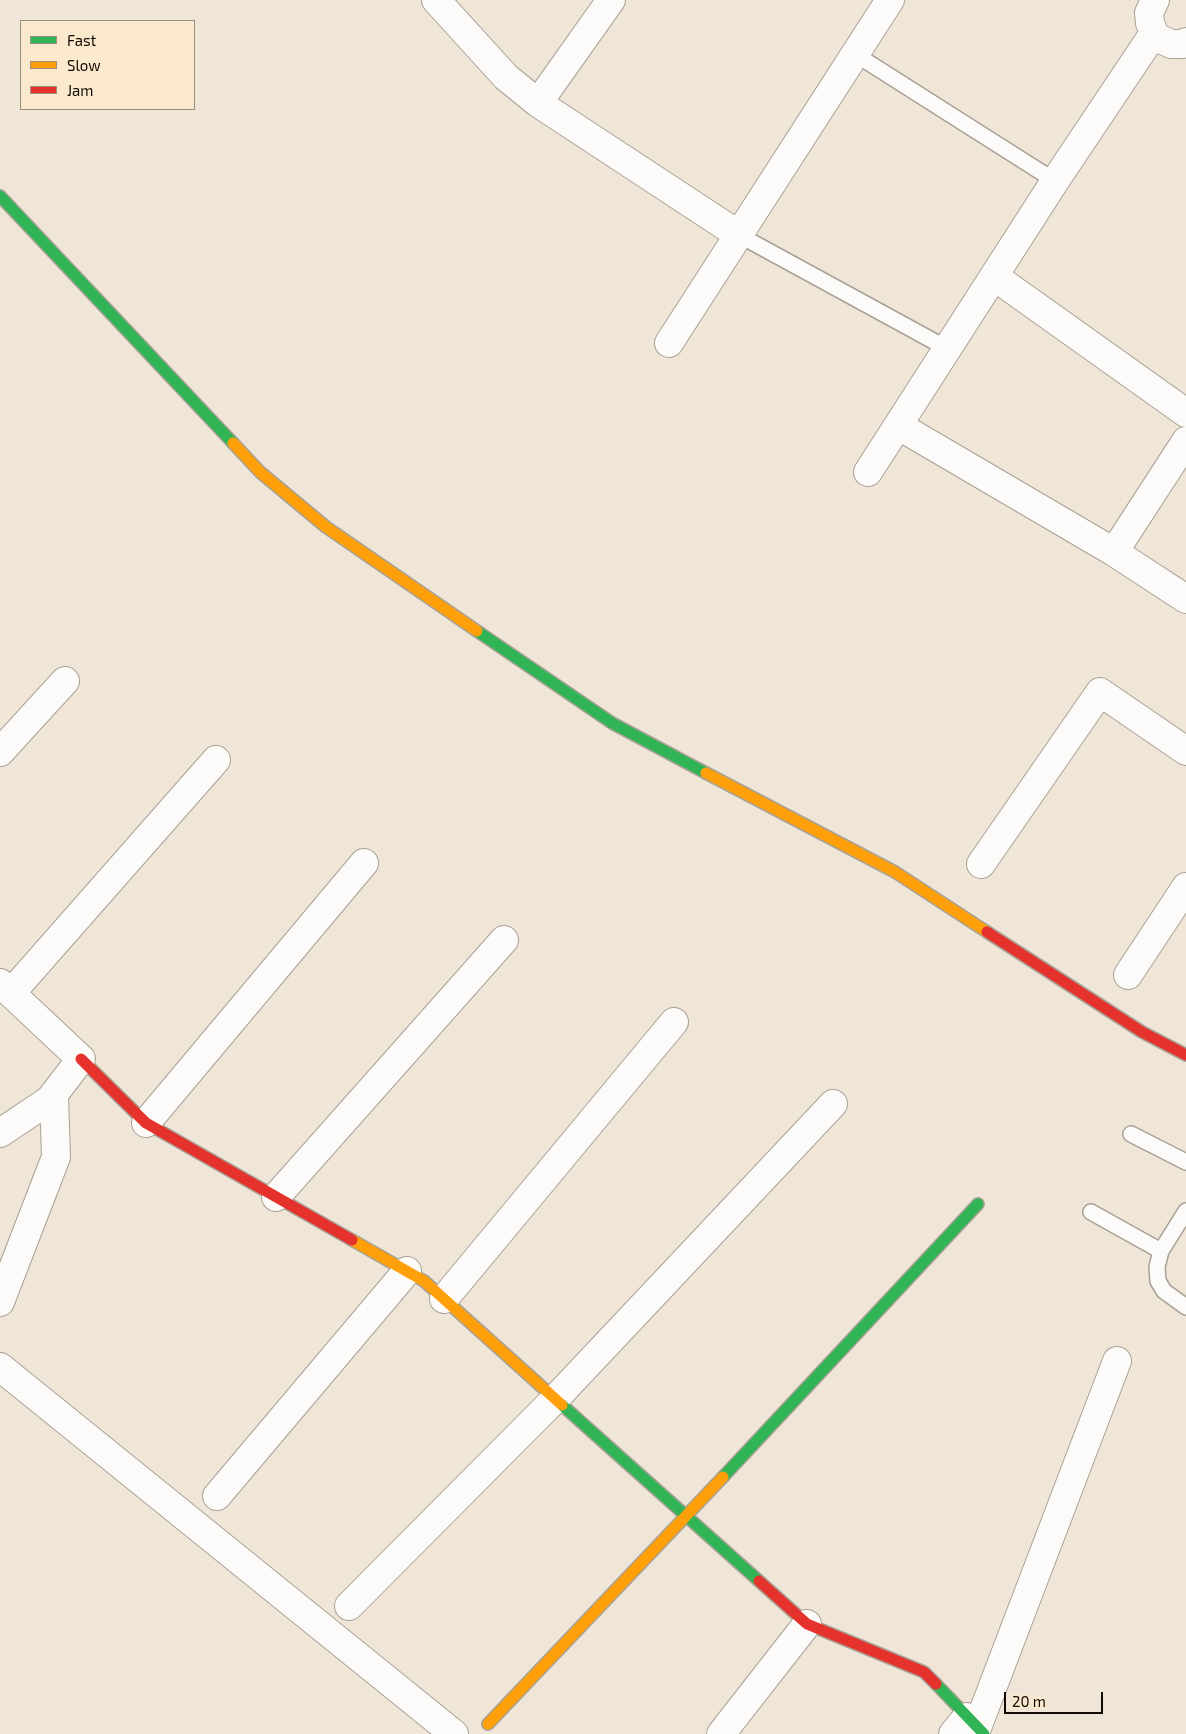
<!DOCTYPE html>
<html>
<head>
<meta charset="utf-8">
<style>
  body { margin:0 }
  #map { position:relative; width:1186px; height:1734px; overflow:hidden; background:#f0e6d8; font-family:"Exo 2",sans-serif }
  canvas { display:block }
  .legend { position:absolute; left:20px; top:20px; width:175px; height:90px; box-sizing:border-box; background:#fae9cd; border:1px solid #9c907c; margin:0; padding:6px 9px; list-style:none; font-size:15px; color:#100a03 }
  .legend li { display:flex; align-items:center; gap:10px; height:25px }
  .legend b { width:25px; border:1px solid #9c907c }
  .scale { position:absolute; left:1004px; top:1692px; width:99px; height:22px; box-sizing:border-box; border:2px solid #100a03; border-top:0; padding-left:6px; font-size:15px; line-height:18px; white-space:nowrap; color:#100a03; -webkit-text-stroke:4px #fae9cd; paint-order:stroke }
</style>
</head>
<body>
<div id="map">
<canvas width="1186" height="1734"></canvas>
<ul class="legend">
<li><b style="height:6px;background:#30b455"></b>Fast</li>
<li><b style="height:6px;background:#ff9f0a"></b>Slow</li>
<li><b style="height:6px;background:#e5322d"></b>Jam</li>
</ul>
<div class="scale">20 m</div>
</div>
<script>
const c = document.querySelector('canvas').getContext('2d');
c.lineJoin = 'round';
const poly = rows => new Path2D(rows.map(r => 'M' + r).join(''));
function trace(path, color, width, dash) { c.strokeStyle = color; c.lineWidth = width; c.lineCap = dash ? 'butt' : 'round'; c.setLineDash(dash || []); c.stroke(path); }
const lane = poly([
  [855,54,1055,181],
  [739,235,948,349],
  [1131,1134,1186,1162],
  [1186,1211,1161,1251,1157,1267,1158,1281,1164,1291,1186,1307],
  [1091,1212,1161,1251]
]);
const street = poly([
  [436,0,506,77,538,103,739,235],
  [1155,0,1149,13,1150,23,1154,33,1158,38,1171,44,1182,44,1186,42],
  [538,103,611,0],
  [995,277,1186,413],
  [669,343,890,0],
  [899,426,1114,552,1186,599],
  [868,472,1055,181,1154,33],
  [1114,552,1186,441],
  [0,752,65,681],
  [981,864,1100,692,1186,751],
  [1128,975,1186,887],
  [0,983,81,1059,51,1098],
  [11,993,216,760],
  [146,1123,364,863],
  [0,1133,54,1097,56,1157,0,1302],
  [276,1197,504,940],
  [444,1299,674,1022],
  [0,1367,454,1734],
  [217,1496,407,1271],
  [349,1606,556,1398,833,1104],
  [977,1728,1117,1361],
  [721,1734,807,1624],
  [953,1734,967,1717]
]);
const fast = poly([
  [0,196,233,443],
  [477,631,612,723,706,773],
  [562,1405,759,1581],
  [723,1477,978,1204],
  [936,1684,984,1734]
]);
const slow = poly([
  [233,443,260,472,326,527,477,631],
  [706,773,895,872,987,932],
  [352,1240,424,1281,562,1405],
  [488,1724,723,1477]
]);
const jam = poly([
  [987,932,1142,1032,1186,1055],
  [81,1059,146,1123,352,1240],
  [759,1581,807,1624,924,1672,936,1684]
]);
trace(lane, '#a8a195', 18);
trace(street, '#a8a195', 30);
trace(fast, '#a8a195', 14);
trace(slow, '#a8a195', 14);
trace(jam, '#a8a195', 14);
trace(lane, '#fdfbf9', 15);
trace(street, '#fdfbf9', 28);
trace(fast, '#30b455', 11);
trace(slow, '#ff9f0a', 11);
trace(jam, '#e5322d', 11);
</script>
</body>
</html>
